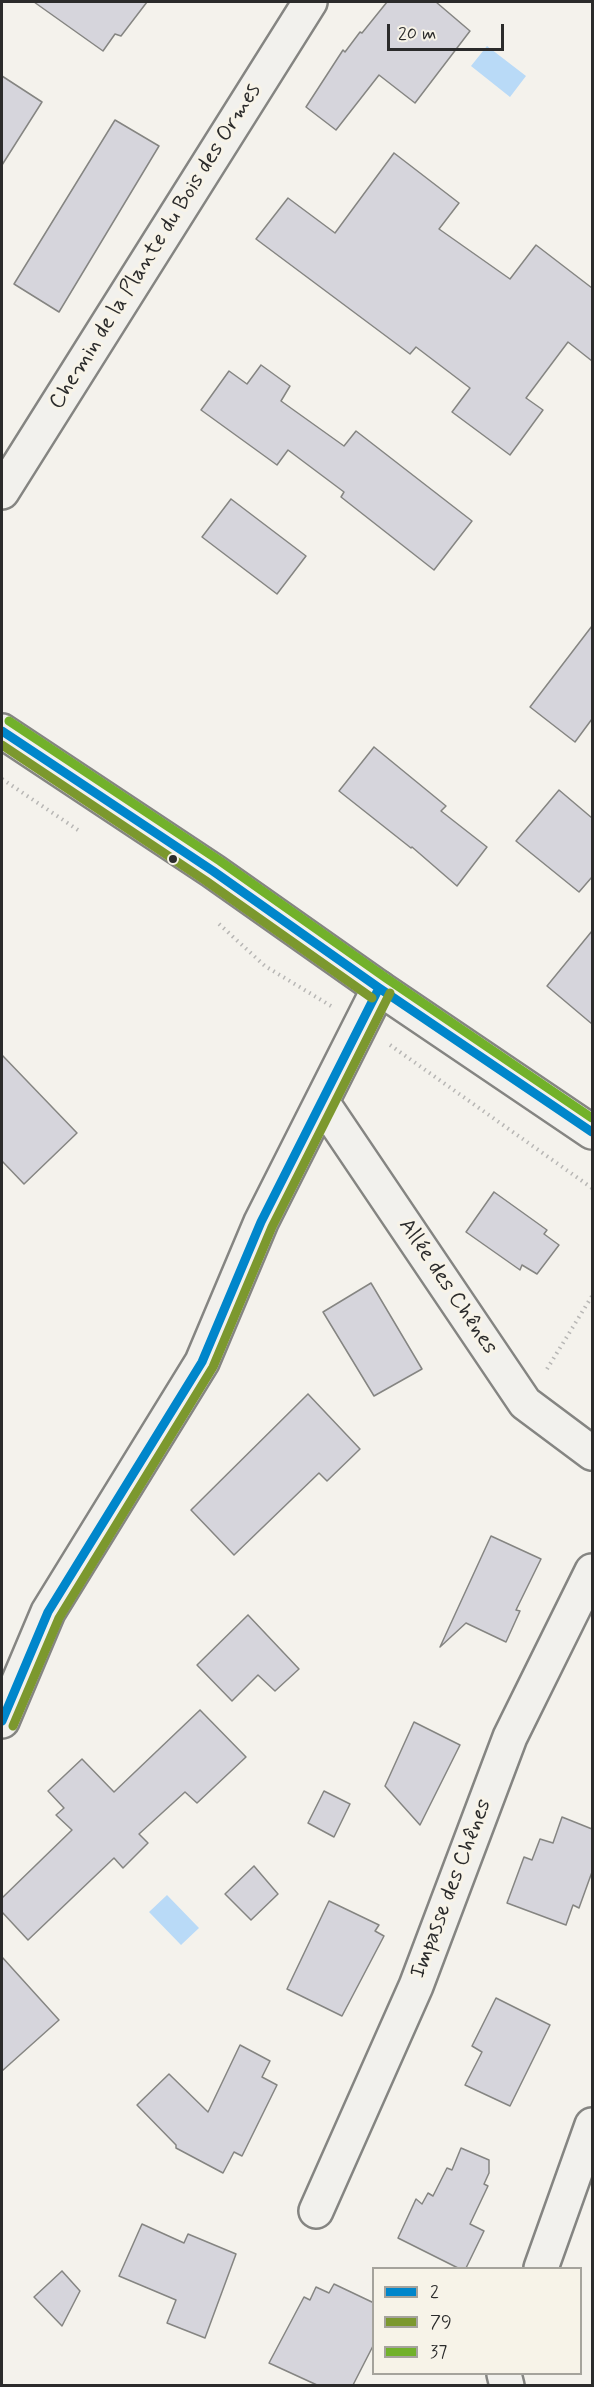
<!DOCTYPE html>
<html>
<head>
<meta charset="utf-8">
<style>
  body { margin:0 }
  #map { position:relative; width:594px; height:2387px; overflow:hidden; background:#f4f2ec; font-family:Mynerve,sans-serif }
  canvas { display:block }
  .frame { position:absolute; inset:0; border:3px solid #2b2b2b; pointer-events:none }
  .legend { position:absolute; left:372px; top:2267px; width:210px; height:108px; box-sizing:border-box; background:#f7f3e8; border:2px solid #a5a39c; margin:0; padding:8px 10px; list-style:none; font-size:18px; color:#2b2b2b }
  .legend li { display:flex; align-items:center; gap:12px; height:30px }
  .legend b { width:30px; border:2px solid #a5a39c }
  .scale { position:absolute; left:387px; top:24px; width:117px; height:27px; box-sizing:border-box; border:3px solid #2b2b2b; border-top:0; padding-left:8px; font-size:18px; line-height:21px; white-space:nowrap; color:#2b2b2b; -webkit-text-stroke:4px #f7f3e8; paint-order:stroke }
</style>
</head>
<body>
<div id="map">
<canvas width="594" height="2387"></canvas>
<div class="frame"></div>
<ul class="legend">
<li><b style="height:8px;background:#0086cb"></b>2</li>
<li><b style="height:8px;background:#7c982e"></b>79</li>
<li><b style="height:8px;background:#72b12a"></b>37</li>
</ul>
<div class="scale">20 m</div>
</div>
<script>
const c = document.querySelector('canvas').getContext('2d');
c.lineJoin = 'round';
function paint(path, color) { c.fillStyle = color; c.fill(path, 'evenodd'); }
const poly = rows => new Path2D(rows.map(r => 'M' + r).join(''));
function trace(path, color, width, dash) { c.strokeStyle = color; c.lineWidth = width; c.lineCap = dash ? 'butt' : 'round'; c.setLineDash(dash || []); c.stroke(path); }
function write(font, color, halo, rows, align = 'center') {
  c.font = font + ' Mynerve,sans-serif'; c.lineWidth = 6; c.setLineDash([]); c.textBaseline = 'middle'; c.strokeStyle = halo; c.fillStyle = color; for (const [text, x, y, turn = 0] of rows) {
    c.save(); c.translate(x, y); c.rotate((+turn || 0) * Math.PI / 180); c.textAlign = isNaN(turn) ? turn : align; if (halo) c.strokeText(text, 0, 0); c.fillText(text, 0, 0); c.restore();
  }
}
paint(poly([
  [487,46,526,76,510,97,471,66],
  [167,1895,199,1928,181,1945,149,1912]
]), '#b9daf7');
const building = poly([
  [34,2,147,2,121,36,115,34,103,51,34,2],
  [387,2,436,2,470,31,415,103,379,75,336,130,306,107,343,50,345,52,360,32,362,33,387,2],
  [2,76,42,102,2,165,2,76],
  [115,120,159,146,59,312,14,284,115,120],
  [394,153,459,203,439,229,510,279,536,245,592,288,592,361,568,342,526,398,543,410,510,455,452,412,470,388,416,347,410,354,256,239,288,198,335,233,394,153],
  [261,365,290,386,281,401,344,446,356,431,472,521,434,570,341,497,344,492,288,450,277,465,201,410,229,371,247,384,261,365],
  [231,499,306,556,277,594,202,537,231,499],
  [592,626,592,719,575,742,530,707,592,626],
  [374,747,446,806,441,811,487,847,457,886,412,847,411,848,339,791,374,747],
  [559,790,592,818,592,877,579,892,516,841,559,790],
  [592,931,592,1024,547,986,592,931],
  [2,1055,77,1133,24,1184,2,1161,2,1055],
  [494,1192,547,1230,544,1234,559,1245,537,1274,522,1265,520,1270,466,1232,494,1192],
  [371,1283,422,1369,374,1396,323,1312,371,1283],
  [308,1394,360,1449,327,1481,319,1473,234,1555,191,1510,308,1394],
  [491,1536,541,1559,516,1610,520,1611,506,1642,466,1623,440,1647,491,1536],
  [248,1615,299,1669,275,1691,258,1675,232,1701,197,1665,248,1615],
  [200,1710,246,1757,197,1803,185,1792,139,1834,148,1843,123,1868,114,1858,28,1940,2,1912,2,1898,72,1830,56,1815,64,1808,48,1791,82,1759,114,1792,200,1710],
  [414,1722,460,1745,420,1825,385,1786,414,1722],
  [324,1791,350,1804,334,1837,308,1823,324,1791],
  [562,1817,592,1829,592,1872,579,1908,573,1905,566,1925,507,1903,524,1857,532,1860,540,1839,553,1843,562,1817],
  [254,1866,278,1894,251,1920,225,1894,254,1866],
  [329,1901,379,1925,375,1931,384,1936,342,2016,287,1989,329,1901],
  [2,1957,59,2020,2,2071,2,1957],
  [496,1998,550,2025,510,2106,465,2085,482,2052,472,2046,496,1998],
  [240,2045,270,2061,262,2077,277,2085,242,2156,234,2152,223,2173,176,2148,176,2145,137,2105,169,2074,208,2112,240,2045],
  [461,2148,489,2160,489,2173,484,2184,488,2186,470,2224,484,2231,466,2268,458,2268,398,2238,416,2199,422,2204,428,2193,433,2196,447,2168,452,2170,461,2148],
  [142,2224,184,2243,188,2234,236,2254,205,2338,167,2323,176,2300,119,2276,142,2224],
  [62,2271,80,2291,62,2326,34,2297,62,2271],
  [334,2284,374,2303,374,2344,353,2385,317,2385,269,2363,304,2297,310,2300,316,2287,329,2293,334,2284]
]);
paint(building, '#d6d5dc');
trace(building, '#858582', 1.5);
const street = poly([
  [2,492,310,2],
  [322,1102,525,1403,592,1453],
  [2,1721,48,1612,202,1362,261,1222,379,988],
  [316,2211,416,1986,510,1737,592,1571],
  [541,2268,592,2125],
  [504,2374,507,2386]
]);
const secondary = poly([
  [2,731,213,871,379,988,592,1132]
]);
trace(street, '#858582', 38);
trace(secondary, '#858582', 38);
trace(poly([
  [2,779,78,830],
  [219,924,265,966,331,1006],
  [390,1045,592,1188],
  [547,1369,592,1296]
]), '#b8b7b5', 4, [1.5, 4.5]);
trace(street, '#f2f1ed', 33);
trace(secondary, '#f2f1ed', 33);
trace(poly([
  [2,731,213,871,379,988,592,1132],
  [2,1721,48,1612,202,1362,261,1222,379,988]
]), '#0086cb', 9);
trace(poly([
  [2,745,206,881,372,998],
  [13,1726,59,1618,213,1367,272,1227,390,993]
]), '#7c982e', 9);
trace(poly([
  [9,721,220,861,386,978,592,1118]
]), '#72b12a', 9);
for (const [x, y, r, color] of [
  [173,859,5,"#2b2b2b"]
]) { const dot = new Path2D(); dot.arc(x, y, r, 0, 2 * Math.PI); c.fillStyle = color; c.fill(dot); trace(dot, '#f7f3e8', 2); }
write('22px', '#2b2b2b', '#f7f3e8', [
  ["Chemin de la Plante du Bois des Ormes",156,247,-58],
  ["Allée des Chênes",447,1287,56],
  ["Impasse des Chênes",452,1889,-69]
]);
</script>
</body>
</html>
